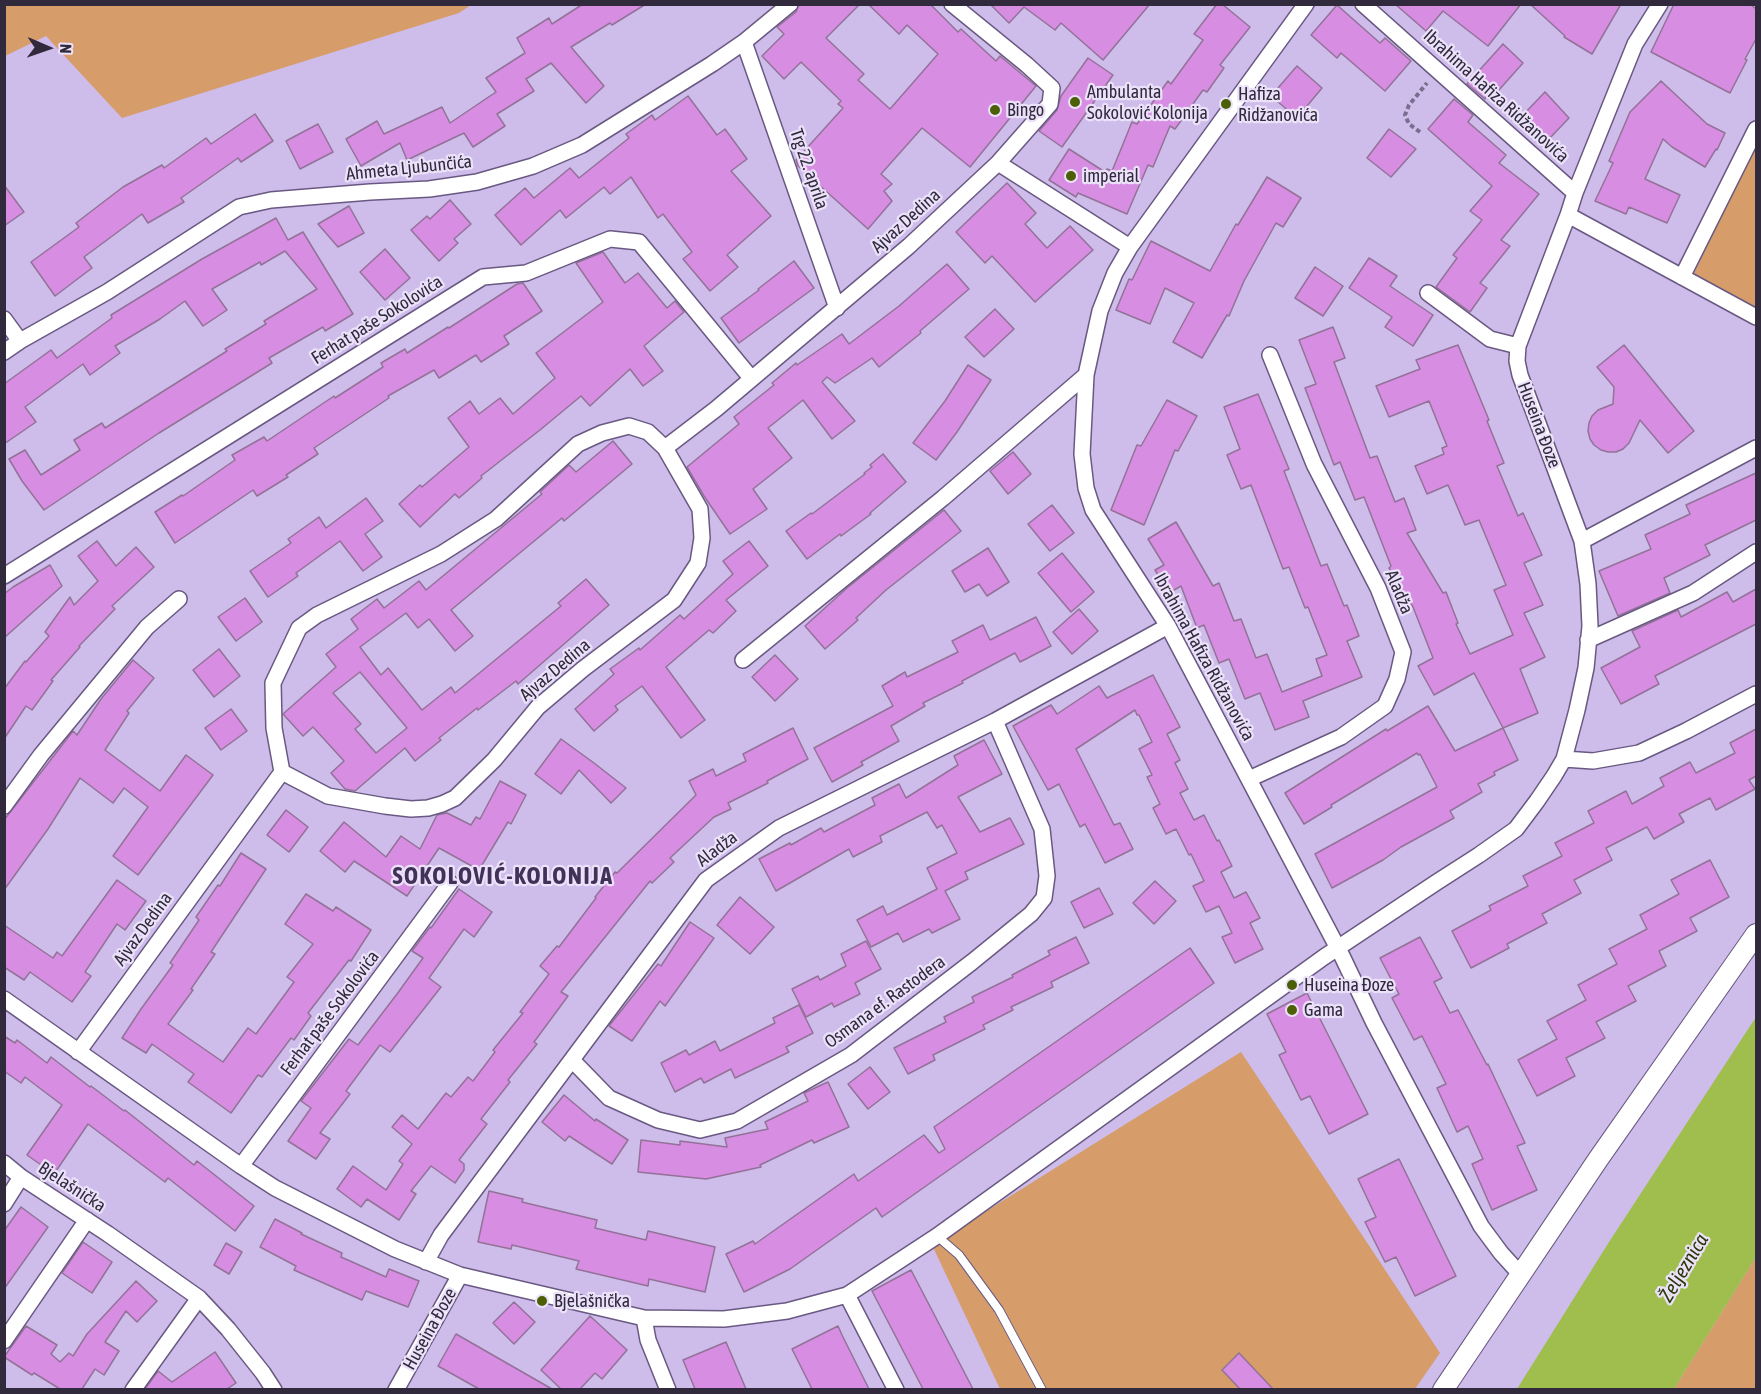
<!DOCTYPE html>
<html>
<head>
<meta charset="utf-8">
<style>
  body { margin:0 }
  #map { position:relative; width:1761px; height:1394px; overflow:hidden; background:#cebceb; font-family:"Asap Condensed",sans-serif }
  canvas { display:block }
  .frame { position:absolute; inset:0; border:6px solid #312a3c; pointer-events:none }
  .north { position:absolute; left:18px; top:18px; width:60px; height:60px; -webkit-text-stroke:4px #ebe2fa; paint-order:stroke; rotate:92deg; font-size:16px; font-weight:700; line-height:24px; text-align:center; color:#312a3c }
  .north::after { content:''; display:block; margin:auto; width:21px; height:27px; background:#312a3c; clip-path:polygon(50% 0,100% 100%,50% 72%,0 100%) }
</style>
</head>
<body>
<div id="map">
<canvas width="1761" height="1394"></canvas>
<div class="frame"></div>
<div class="north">N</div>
</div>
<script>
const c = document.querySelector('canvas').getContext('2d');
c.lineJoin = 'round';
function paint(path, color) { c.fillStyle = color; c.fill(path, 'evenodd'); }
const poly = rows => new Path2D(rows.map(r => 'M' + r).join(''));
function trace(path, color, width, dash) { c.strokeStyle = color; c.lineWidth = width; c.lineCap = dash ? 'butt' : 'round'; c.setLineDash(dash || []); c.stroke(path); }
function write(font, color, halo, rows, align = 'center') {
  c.font = font + ' "Asap Condensed",sans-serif'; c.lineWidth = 4.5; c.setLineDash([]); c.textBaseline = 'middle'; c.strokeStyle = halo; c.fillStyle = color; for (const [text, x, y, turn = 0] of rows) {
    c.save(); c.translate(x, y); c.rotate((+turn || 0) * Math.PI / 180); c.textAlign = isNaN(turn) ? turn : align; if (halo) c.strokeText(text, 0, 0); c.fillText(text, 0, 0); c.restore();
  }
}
paint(poly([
  [5,4,471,4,471,5,459,13,122,118,46,36,5,56],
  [1756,142,1756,314,1692,277],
  [1241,1052,1440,1353,1415,1389,1000,1389,932,1245],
  [1756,1257,1756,1389,1674,1389]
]), '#d69c69');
paint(poly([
  [1756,1017,1756,1257,1674,1389,1517,1389,1609,1242]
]), '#a0be4e');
const building = poly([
  [583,4,646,4,612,25,610,23,571,47,604,86,586,103,551,63,526,79,534,91,497,114,505,126,473,147,464,133,407,160,400,143,361,166,346,139,377,121,384,134,442,107,450,123,496,92,486,78,525,53,517,38,549,18,552,24,583,4],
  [799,4,860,4,826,38,864,74,858,80,890,109,938,54,907,25,899,34,868,4,930,4,958,32,961,29,996,61,1000,56,1036,86,970,167,922,128,881,174,892,184,884,191,892,201,868,229,798,166,796,160,843,108,838,104,841,101,801,62,784,79,762,56,784,34,777,27,796,12,799,4],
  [990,4,1150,4,1103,60,1061,23,1055,30,1024,7,1009,23,990,4],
  [1217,4,1222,4,1250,27,1220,65,1224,68,1207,92,1203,90,1175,129,1170,126,1153,167,1148,165,1127,214,1078,193,1076,197,1049,180,1069,149,1105,172,1107,169,1112,171,1132,122,1137,124,1168,81,1171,84,1203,40,1194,34,1217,4],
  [1395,4,1521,4,1488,46,1443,11,1426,31,1395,4],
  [1530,4,1621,4,1592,54,1564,37,1565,36,1530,4],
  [1674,4,1750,4,1756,9,1756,39,1745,59,1747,60,1730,93,1651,52,1674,4],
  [1337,5,1380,43,1385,38,1411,61,1385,91,1341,53,1337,58,1311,35,1337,5],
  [1503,44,1523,63,1490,100,1486,97,1485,99,1467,84,1503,44],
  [1088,58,1113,75,1062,147,1039,131,1057,110,1061,96,1088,58],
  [1297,66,1322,88,1297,118,1271,96,1297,66],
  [1661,81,1707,124,1725,133,1717,150,1716,149,1705,167,1672,147,1663,139,1645,179,1680,195,1667,223,1629,207,1626,214,1595,201,1613,163,1609,161,1630,112,1661,81],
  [1545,92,1569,118,1548,140,1521,117,1545,92],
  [688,96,717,135,725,129,747,159,731,171,771,216,727,255,738,267,710,291,683,259,692,252,663,214,658,218,631,177,610,194,604,187,566,218,560,210,521,245,495,215,525,188,534,198,570,168,579,178,629,138,626,134,652,115,655,120,688,96],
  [1454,99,1473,115,1468,122,1506,155,1499,163,1539,194,1501,240,1510,246,1480,283,1487,288,1470,312,1436,287,1457,258,1453,255,1482,220,1470,211,1492,186,1428,129,1454,99],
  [255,114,273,141,241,162,238,158,181,198,184,202,148,223,142,214,84,257,92,268,55,296,31,262,79,227,76,223,123,187,162,165,164,168,206,138,211,144,255,114],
  [318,124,333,152,300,169,286,141,318,124],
  [1389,129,1416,149,1391,177,1367,158,1389,129],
  [1267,177,1301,198,1283,227,1276,223,1244,281,1229,316,1227,315,1202,358,1173,342,1194,303,1165,288,1150,324,1116,310,1129,279,1132,280,1151,241,1210,271,1236,224,1238,225,1267,177],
  [1007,183,1036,213,1025,224,1047,248,1070,226,1093,250,1035,302,992,256,985,263,956,232,1007,183],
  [4,185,24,212,4,226,4,185],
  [450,200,471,224,454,239,458,243,439,261,411,230,427,216,430,219,450,200],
  [349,206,364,233,338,247,318,224,349,206],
  [276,218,288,240,303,232,353,314,325,331,323,327,269,358,272,363,159,433,44,510,22,481,9,459,25,450,41,475,80,450,74,440,102,423,105,428,227,351,225,349,266,324,264,321,317,289,285,251,261,265,260,262,212,289,227,310,203,326,185,301,160,319,115,346,120,353,90,375,83,364,25,407,36,422,4,444,4,384,51,350,57,358,112,318,111,315,202,259,276,218],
  [385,249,410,278,385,300,360,272,385,249],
  [603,252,625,283,638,273,667,308,675,301,684,312,644,346,663,371,643,386,630,369,590,406,581,396,540,430,481,476,482,478,459,498,455,494,420,527,399,504,420,485,422,487,469,447,448,418,470,401,479,414,500,398,513,414,555,378,536,353,603,302,576,263,603,252],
  [1369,258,1397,276,1390,286,1433,315,1413,346,1385,327,1392,317,1349,288,1369,258],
  [794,261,814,288,739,343,721,318,759,290,758,289,794,261],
  [947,264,969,289,920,331,921,333,879,367,872,358,835,383,827,377,822,382,855,421,832,439,803,400,768,428,792,458,753,489,767,509,730,534,704,496,687,467,739,424,734,417,774,385,772,383,796,363,797,365,842,334,849,344,899,306,947,264],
  [1315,267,1343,286,1323,316,1295,298,1315,267],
  [523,283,542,311,504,336,509,344,481,362,476,355,439,378,434,370,388,396,389,398,314,448,318,454,286,475,288,477,257,496,253,490,175,543,155,512,182,495,183,496,235,460,232,455,264,437,267,441,334,396,335,398,383,367,381,363,405,349,407,353,448,327,449,328,517,284,523,283],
  [995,309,1014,329,984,357,965,337,995,309],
  [1333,327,1345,358,1334,362,1370,458,1377,456,1395,502,1404,498,1416,530,1407,533,1443,593,1446,592,1458,623,1456,624,1470,654,1513,635,1494,590,1506,585,1479,520,1465,525,1448,485,1427,494,1415,466,1444,454,1442,448,1447,446,1429,401,1389,417,1376,386,1420,369,1416,360,1458,345,1489,420,1487,421,1504,463,1497,466,1518,516,1523,513,1542,555,1524,563,1543,605,1524,613,1545,657,1520,669,1538,713,1503,728,1518,760,1494,772,1495,775,1478,784,1482,792,1450,811,1454,818,1401,847,1383,860,1332,888,1315,854,1437,787,1420,754,1418,755,1417,753,1331,805,1332,807,1304,824,1285,793,1386,729,1387,731,1428,706,1455,751,1503,728,1474,673,1434,695,1418,666,1433,658,1413,607,1389,568,1391,566,1364,497,1355,500,1340,462,1334,465,1305,388,1316,384,1299,340,1333,327],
  [1624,345,1694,431,1668,453,1640,420,1629,443,1623,449,1616,452,1608,452,1601,450,1594,445,1590,439,1588,431,1589,423,1592,416,1598,410,1613,404,1614,387,1597,367,1624,345],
  [968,365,991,380,957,432,936,460,913,443,945,401,968,365],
  [1258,394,1289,469,1284,471,1321,566,1327,564,1344,606,1347,605,1359,636,1347,641,1362,677,1303,701,1309,717,1275,730,1260,693,1245,699,1229,659,1219,663,1204,625,1197,628,1181,586,1169,593,1155,570,1164,565,1148,539,1176,522,1213,586,1219,583,1234,621,1241,619,1256,658,1267,654,1282,692,1322,676,1316,659,1327,655,1308,607,1305,608,1289,567,1283,569,1251,485,1241,489,1227,455,1240,449,1224,407,1258,394],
  [1167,400,1197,416,1178,451,1175,450,1144,525,1111,510,1137,445,1141,446,1167,400],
  [613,441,632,464,564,521,562,518,451,610,473,636,455,651,429,619,418,628,406,613,360,647,381,675,388,668,422,710,451,687,455,693,561,606,558,603,586,579,609,605,518,684,516,681,478,710,477,708,439,738,441,740,415,761,405,748,355,791,345,789,331,773,344,761,313,727,303,736,283,714,336,667,326,654,358,629,351,619,377,599,384,608,419,581,426,590,542,494,540,492,569,465,576,472,613,441],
  [360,672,407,728,376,753,355,729,361,724,333,693,360,672],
  [1013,452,1031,474,1008,494,990,471,1013,452],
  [883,454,906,482,870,513,871,514,841,536,840,534,807,559,786,531,811,513,812,514,865,474,864,473,872,467,870,465,883,454],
  [1756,473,1756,520,1705,545,1710,555,1664,578,1670,593,1618,616,1599,571,1651,549,1645,535,1690,514,1686,505,1756,473],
  [366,498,383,521,365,534,382,557,363,571,340,541,296,573,298,576,268,597,250,571,291,543,288,539,319,517,326,528,366,498],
  [1052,505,1074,533,1050,551,1028,524,1052,505],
  [944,510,961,531,886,590,856,618,858,620,825,649,805,626,847,588,944,510],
  [97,541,116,566,136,547,154,567,112,606,115,609,79,646,80,647,51,680,53,681,32,710,26,706,4,739,4,689,25,661,26,662,49,636,45,632,70,597,74,605,98,581,78,556,97,541],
  [749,541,768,566,726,600,736,611,713,633,709,630,666,667,705,720,681,738,642,686,615,706,618,710,594,731,575,709,614,674,610,669,639,648,640,650,680,615,684,619,733,574,723,561,749,541],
  [988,548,1009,582,987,596,979,584,965,592,952,571,988,548],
  [1062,553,1094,592,1071,612,1038,573,1062,553],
  [50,565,62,586,4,638,4,594,13,587,50,565],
  [1756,589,1756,624,1655,676,1659,684,1621,704,1601,668,1640,647,1632,631,1678,610,1681,617,1727,592,1733,602,1756,589],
  [245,598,262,622,236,641,218,617,245,598],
  [1079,609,1098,631,1072,654,1053,632,1079,609],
  [1036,617,1051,646,1020,662,1015,653,962,681,963,683,923,703,925,706,891,726,899,741,861,762,863,765,832,782,814,748,893,706,882,686,905,672,907,677,958,652,952,641,983,625,990,640,1036,617],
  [219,649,240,676,214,697,193,670,219,649],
  [775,655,798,679,775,701,752,677,775,655],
  [133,660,154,678,127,711,129,713,105,750,160,791,186,755,213,775,138,875,113,856,148,807,124,788,113,803,80,778,48,829,4,890,4,820,73,731,77,735,101,699,133,660],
  [1153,675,1180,727,1167,734,1180,760,1175,763,1188,789,1180,793,1194,820,1204,815,1217,841,1219,840,1232,866,1221,872,1234,898,1246,892,1260,918,1250,923,1263,949,1235,963,1222,937,1232,933,1219,906,1206,912,1193,886,1204,881,1191,854,1189,855,1176,829,1166,834,1153,808,1160,804,1147,777,1152,775,1139,749,1152,742,1139,715,1137,715,1135,710,1076,749,1114,825,1120,823,1133,849,1105,863,1085,824,1080,827,1059,784,1048,790,1013,726,1051,705,1057,714,1099,686,1107,698,1153,675],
  [231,709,247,731,221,750,205,728,231,709],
  [793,728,808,759,767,781,768,783,728,803,731,809,714,817,670,858,674,862,652,883,650,881,561,992,568,996,534,1042,537,1044,508,1080,510,1082,481,1119,487,1124,459,1160,464,1164,464,1170,455,1183,431,1166,411,1191,416,1194,399,1220,367,1199,361,1207,337,1189,353,1166,386,1190,403,1164,399,1161,412,1144,392,1127,402,1115,418,1129,446,1093,451,1097,468,1077,473,1081,495,1052,493,1050,523,1013,520,1012,549,974,540,966,557,946,559,947,596,898,595,897,615,872,617,873,696,795,689,781,713,769,716,776,746,761,743,754,793,728],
  [1756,729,1756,776,1749,780,1755,789,1716,810,1710,798,1679,814,1684,822,1654,839,1647,827,1606,848,1612,860,1574,880,1581,893,1542,914,1547,923,1507,944,1509,948,1471,968,1452,931,1491,910,1489,906,1528,886,1523,876,1562,856,1555,843,1594,823,1588,811,1626,791,1632,804,1664,786,1660,778,1690,762,1696,773,1735,753,1730,743,1756,729],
  [561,739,594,763,626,788,611,803,579,770,561,794,535,774,561,739],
  [984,740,1002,774,958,797,980,832,1010,818,1024,844,965,872,968,879,945,891,960,919,932,933,929,929,903,942,898,933,871,947,857,920,883,906,887,915,937,889,927,868,957,853,942,825,937,828,927,812,880,836,882,842,853,857,849,849,776,891,759,859,790,843,791,845,821,828,824,832,875,805,872,798,899,784,906,798,958,765,954,756,984,740],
  [500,781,526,795,511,824,508,822,479,870,439,848,407,896,354,861,345,872,320,851,344,822,386,857,401,836,420,849,437,815,447,813,471,825,476,817,480,819,500,781],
  [286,810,308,827,289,852,267,835,286,810],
  [241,853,266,869,211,952,215,954,191,989,193,990,168,1024,223,1062,248,1028,256,1034,294,982,287,977,313,944,285,924,306,894,333,911,336,907,371,930,351,961,349,960,308,1013,311,1016,294,1040,291,1038,262,1077,258,1075,231,1113,188,1082,194,1074,152,1044,146,1053,122,1038,141,1009,173,965,170,963,199,920,196,917,218,885,220,886,241,853],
  [1710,860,1729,897,1690,918,1697,931,1659,951,1666,966,1628,986,1636,1001,1596,1022,1605,1038,1566,1058,1575,1076,1537,1096,1518,1060,1557,1039,1547,1021,1586,1000,1578,985,1617,964,1609,949,1647,929,1640,915,1679,894,1671,880,1710,860],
  [117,880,146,901,125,930,117,924,85,972,91,976,72,1002,30,972,24,980,4,967,4,925,53,958,57,952,62,956,117,880],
  [1155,881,1176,901,1154,924,1133,903,1155,881],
  [1099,888,1113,914,1084,928,1071,902,1099,888],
  [459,889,492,912,474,937,464,929,429,978,441,987,390,1052,380,1045,346,1091,350,1094,320,1133,330,1139,316,1159,288,1141,311,1108,301,1101,349,1039,358,1045,397,994,423,958,412,951,430,927,431,928,459,889],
  [740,897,774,927,750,954,717,925,740,897],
  [690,922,714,938,665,1006,660,1001,632,1041,609,1026,658,964,661,966,690,922],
  [1076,937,1089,963,1051,982,1053,987,1011,1007,1013,1010,983,1025,985,1029,933,1055,935,1060,908,1074,894,1048,946,1022,944,1017,974,1002,972,997,1013,977,1012,975,1050,955,1048,951,1076,937],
  [1420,937,1442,978,1434,982,1450,1013,1458,1010,1487,1065,1488,1064,1525,1143,1517,1146,1537,1190,1492,1210,1472,1164,1483,1159,1468,1126,1457,1132,1437,1088,1446,1084,1422,1036,1414,1040,1392,998,1399,994,1380,958,1420,937],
  [866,941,881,969,855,983,860,994,834,1007,832,1003,806,1017,792,989,818,976,820,980,846,966,841,954,866,941],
  [1190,948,1214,983,882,1217,876,1208,790,1269,744,1292,726,1254,753,1241,755,1244,854,1174,858,1181,924,1135,939,1153,945,1149,934,1127,1190,948],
  [1307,993,1368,1114,1329,1134,1310,1096,1301,1100,1279,1055,1286,1052,1267,1014,1307,993],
  [799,1005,813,1033,786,1047,789,1052,735,1078,731,1069,704,1083,701,1078,675,1092,661,1063,686,1050,689,1055,715,1041,720,1051,775,1023,773,1018,799,1005],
  [4,1036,15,1043,17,1040,47,1063,51,1057,90,1087,91,1086,124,1111,125,1110,194,1165,197,1161,254,1206,235,1231,168,1178,165,1182,88,1124,54,1174,27,1155,62,1105,25,1077,21,1083,4,1071,4,1036],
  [870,1067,890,1092,868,1109,848,1084,870,1067],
  [828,1082,849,1127,814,1143,812,1140,760,1165,761,1167,706,1179,638,1172,641,1140,680,1145,680,1141,727,1147,725,1138,768,1129,765,1122,808,1101,804,1093,828,1082],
  [564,1095,595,1121,596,1119,628,1140,612,1164,569,1136,565,1141,542,1122,564,1095],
  [1399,1159,1456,1276,1415,1296,1396,1257,1385,1262,1365,1222,1376,1217,1358,1179,1399,1159],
  [489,1191,523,1199,522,1202,597,1220,595,1228,646,1240,648,1231,715,1247,705,1292,649,1279,648,1286,576,1269,579,1261,512,1245,511,1249,478,1242,489,1191],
  [21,1207,48,1227,4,1289,4,1231,21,1207],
  [275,1219,302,1233,301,1234,342,1253,341,1257,386,1277,389,1269,419,1281,408,1307,366,1291,362,1300,294,1270,296,1266,260,1247,275,1219],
  [83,1242,112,1262,92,1293,62,1273,83,1242],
  [226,1243,242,1252,229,1274,214,1265,226,1243],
  [911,1270,973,1389,923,1389,872,1291,911,1270],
  [136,1281,157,1301,137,1322,126,1311,105,1342,119,1351,104,1375,95,1369,82,1389,60,1389,34,1373,32,1375,4,1357,26,1326,57,1345,51,1354,60,1362,69,1353,73,1356,87,1334,136,1281],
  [514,1302,535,1322,514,1344,493,1323,514,1302],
  [590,1316,627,1350,602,1379,595,1373,580,1389,561,1389,541,1370,590,1316],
  [838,1326,842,1335,869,1389,812,1389,792,1349,838,1326],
  [456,1334,552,1389,479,1389,438,1366,456,1334],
  [726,1342,746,1389,695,1389,683,1360,726,1342],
  [215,1352,236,1383,227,1389,145,1389,158,1371,172,1382,215,1352],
  [1239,1353,1273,1389,1240,1389,1222,1370,1239,1353]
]);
paint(building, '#d78de2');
trace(building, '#937298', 1.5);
const service = poly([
  [937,1236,959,1255,999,1310,1042,1390]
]);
const minor = poly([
  [1306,4,1130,247,1115,273,1100,311,1086,375,1082,454,1086,488,1093,510,1168,626,1342,956,1374,1023,1481,1226,1501,1253,1520,1274],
  [1363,4,1575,193],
  [744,42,837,308],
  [998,163,1130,247],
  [1568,215,1756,317],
  [1682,277,1756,129],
  [1428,293,1490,339,1518,346],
  [4,319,20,341],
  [4,352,20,341,107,292,239,207,271,200,370,192,429,189,477,182,533,166,582,145,712,64,744,42,790,4],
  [665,448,716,409,909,246,998,163,1050,104,1052,88,1027,65,952,4],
  [1582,541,1756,448],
  [4,576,483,277,526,273,610,239,639,242,751,378],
  [1588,640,1693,593,1756,552],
  [743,660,943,498,1086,375],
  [1564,759,1593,761,1639,753,1686,731,1756,694],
  [1249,779,1341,737,1385,706,1397,679,1403,652,1378,588,1314,464,1270,355],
  [4,806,41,755,147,627,179,599],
  [4,999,241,1166,275,1188,395,1249,460,1275,644,1318,724,1319,787,1311,847,1295,937,1236,1324,957,1437,882,1479,855,1516,829,1537,801,1554,776,1564,759,1577,710,1586,668,1590,626,1588,584,1582,541,1520,375,1517,361,1518,346,1568,215,1575,193,1635,44,1660,4],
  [78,1052,282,772,274,728,273,683,299,628,317,615,441,554,496,519,578,444,602,433,629,426,648,432,665,448,700,509,702,538,698,563,674,600,583,669,538,707,494,760,455,798,442,804,428,808,411,809,385,806,328,796,282,772],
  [572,1060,609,1098,658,1120,700,1130,737,1121,851,1055,972,962,1031,914,1044,898,1047,876,1042,829,995,721],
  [4,1163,21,1177,108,1234,199,1298,228,1329,263,1373,274,1390],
  [241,1166,450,883],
  [4,1204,21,1177],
  [426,1262,441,1235,706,880,779,828,995,721,1168,626],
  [847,1295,896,1390],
  [644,1318,648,1340,668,1390],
  [4,1341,87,1220],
  [133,1390,199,1298],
  [396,1390,460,1275]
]);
const tertiary = poly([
  [1443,1390,1599,1158,1756,934]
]);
trace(service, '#695982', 10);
trace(minor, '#695982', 18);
trace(tertiary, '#695982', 22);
trace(poly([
  [1420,132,1409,124,1405,115,1409,105,1427,83]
]), '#7a6e8e', 4, [4.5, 3]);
trace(service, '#fff', 8);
trace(minor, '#fff', 15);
trace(tertiary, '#fff', 20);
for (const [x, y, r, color] of [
  [1075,102,6,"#4c5f06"],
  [1226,104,6,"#4c5f06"],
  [995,110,6,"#4c5f06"],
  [1071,176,6,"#4c5f06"],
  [1292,985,6,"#4c5f06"],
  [1292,1010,6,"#4c5f06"],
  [542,1301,6,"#4c5f06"]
]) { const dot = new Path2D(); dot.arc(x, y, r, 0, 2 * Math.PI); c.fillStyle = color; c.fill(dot); trace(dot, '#ebe2fa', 2); }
write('18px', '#312a3c', '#ebe2fa', [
  ["Ambulanta",1087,92],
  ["Sokolović Kolonija",1087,113],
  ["Hafiza",1238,94],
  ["Ridžanovića",1238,115],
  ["Bingo",1007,110],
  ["imperial",1083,176],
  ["Huseina Đoze",1304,985],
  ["Gama",1304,1010],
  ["Bjelašnička",554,1301]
], 'left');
write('18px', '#312a3c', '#ebe2fa', [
  ["Ibrahima Hafiza Ridžanovića",1496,96,42],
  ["Ahmeta Ljubunčića",409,168,-6],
  ["Trg 22. aprila",809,169,71],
  ["Ajvaz Dedina",906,221,-42],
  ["Ferhat paše Sokolovića",377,320,-32],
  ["Huseina Đoze",1539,425,69],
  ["Aladža",1399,592,67],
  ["Ibrahima Hafiza Ridžanovića",1204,657,61],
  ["Ajvaz Dedina",555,670,-40],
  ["Aladža",717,849,-37],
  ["Ajvaz Dedina",143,929,-54],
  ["Osmana ef. Rastodera",885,1002,-36],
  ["Ferhat paše Sokolovića",330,1013,-53],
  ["Bjelašnička",72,1187,33],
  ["Huseina Đoze",430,1329,-61]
]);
write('italic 20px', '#2c3708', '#ebe2fa', [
  ["Željeznica",1684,1268,-59]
]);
c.letterSpacing = '1.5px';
write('bold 24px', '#413057', '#ebe2fa', [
  ["SOKOLOVIĆ-KOLONIJA",503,876]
]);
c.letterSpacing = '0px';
</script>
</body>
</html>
